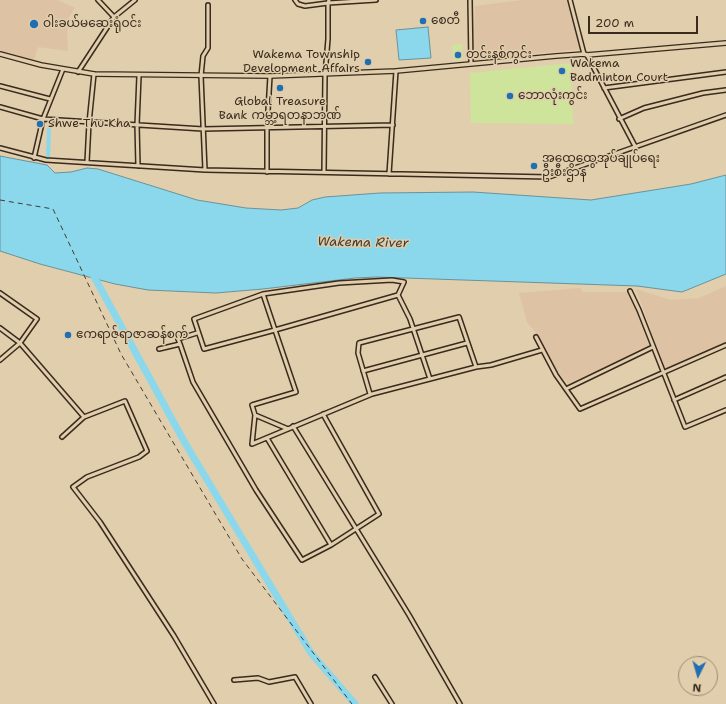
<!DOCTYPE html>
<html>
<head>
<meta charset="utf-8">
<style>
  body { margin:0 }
  #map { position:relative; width:726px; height:704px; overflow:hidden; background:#e0ceac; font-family:"Shantell Sans",sans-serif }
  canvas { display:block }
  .north { position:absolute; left:678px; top:656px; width:40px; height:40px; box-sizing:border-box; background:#e0ceac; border:1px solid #9e8c73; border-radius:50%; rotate:185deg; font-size:11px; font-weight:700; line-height:16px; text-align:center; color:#3b2a1e }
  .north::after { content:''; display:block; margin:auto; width:14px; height:18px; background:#1f6fb2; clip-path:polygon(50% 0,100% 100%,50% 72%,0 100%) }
  .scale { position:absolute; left:588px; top:16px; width:110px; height:18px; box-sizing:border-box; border:2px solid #3b2a1e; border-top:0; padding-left:5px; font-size:12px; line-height:14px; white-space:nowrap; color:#3b2a1e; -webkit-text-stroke:3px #e0ceac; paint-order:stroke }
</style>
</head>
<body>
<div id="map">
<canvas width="726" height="704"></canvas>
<div class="north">N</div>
<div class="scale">200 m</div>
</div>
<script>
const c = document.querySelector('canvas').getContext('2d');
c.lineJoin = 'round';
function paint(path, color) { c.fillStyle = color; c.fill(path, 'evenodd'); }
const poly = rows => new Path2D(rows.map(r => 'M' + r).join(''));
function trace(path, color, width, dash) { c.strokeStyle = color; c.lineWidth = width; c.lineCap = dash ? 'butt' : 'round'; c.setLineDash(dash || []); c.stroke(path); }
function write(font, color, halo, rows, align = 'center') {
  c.font = font + ' "Shantell Sans","Noto Sans Myanmar",sans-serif'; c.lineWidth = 3; c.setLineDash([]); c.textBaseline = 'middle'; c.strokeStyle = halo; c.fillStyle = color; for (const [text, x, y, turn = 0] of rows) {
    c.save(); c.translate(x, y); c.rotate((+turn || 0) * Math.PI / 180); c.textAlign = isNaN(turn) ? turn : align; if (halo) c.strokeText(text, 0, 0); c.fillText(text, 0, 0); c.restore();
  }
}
paint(poly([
  [0,0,58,0,75,8,69,17,67,32,68,51,38,47,34,60,0,51],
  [523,0,568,0,573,13,580,49,474,60,475,6],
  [726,286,726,342,665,369,636,289,671,300,699,298],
  [580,288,583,292,629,292,649,346,568,384,558,372,538,335,527,322,519,293]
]), '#ddc2a3');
paint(poly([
  [462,44,463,60,453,61,452,45],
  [571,63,573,124,471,123,470,73]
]), '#cde49a');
const water = poly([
  [428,27,431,58,399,60,396,30,428,27],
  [0,156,47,165,55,173,71,172,87,168,98,169,197,200,246,208,281,210,298,208,312,200,325,197,380,193,473,192,591,200,691,184,726,175,726,274,682,292,637,286,376,277,355,278,263,289,216,293,148,290,115,284,40,264,0,251,0,156]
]);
paint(water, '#8bd7eb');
trace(water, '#6b9299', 1);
trace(poly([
  [48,159,49,129]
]), '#8bd7eb', 4);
trace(poly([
  [91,271,185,443,311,653,355,704]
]), '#8bd7eb', 7);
trace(poly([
  [0,200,53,209,121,354,242,559,352,704]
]), '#433b32', 1, [5, 4]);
const minor = poly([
  [98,0,114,17],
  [295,0,298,4,305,6,328,3,328,39,325,75,324,172],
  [329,0,328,3,376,0],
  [470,0,471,63],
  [570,0,584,54],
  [587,55,636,148],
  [78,72,114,17,135,0],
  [0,86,50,99],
  [604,88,726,72],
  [0,107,43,119,203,129,393,125],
  [619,119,644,108,703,93,726,90],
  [0,148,46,160,205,170,549,177,726,115],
  [34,158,43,119,63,69],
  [87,162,89,123,94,74],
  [138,166,137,125,139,76],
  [205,170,201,76,203,56,208,48,208,5],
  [267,172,267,128,270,76],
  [389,174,396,71],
  [630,291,639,310,685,427,726,410],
  [0,293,37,319,20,343,0,328],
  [263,294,275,330,204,349,194,319,263,294,339,283,392,280,404,282,398,295,410,319,430,379],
  [536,337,556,375,580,409,726,345],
  [180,344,178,339,197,333],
  [159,349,180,344,193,382,256,490,302,560,331,545,379,514,323,414],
  [0,360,20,343,84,417,125,401,147,451,139,457,87,477,73,487,100,522,174,636,214,704],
  [363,371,467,343],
  [566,389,653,347],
  [370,394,358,353,359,343,459,317,476,367],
  [674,400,726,377],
  [255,415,252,444,372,394,476,367,491,365,542,350],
  [293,426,409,615,460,704],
  [288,429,255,415,252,405,296,392,275,330,398,295],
  [62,437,84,417],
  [267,438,331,545],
  [375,677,392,704],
  [234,680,258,678,269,682,295,677,311,704]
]);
const tertiary = poly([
  [0,54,41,65,94,74,270,76,396,71,556,56,584,54,587,55,726,43]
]);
trace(minor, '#3b2a1e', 6);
trace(tertiary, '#3b2a1e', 6);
trace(minor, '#e0ceac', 3);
trace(tertiary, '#e0ceac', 3.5);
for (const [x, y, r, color] of [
  [423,21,4,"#1f6fb2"],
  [34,24,5,"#1f6fb2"],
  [458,55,4,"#1f6fb2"],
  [368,62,4,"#1f6fb2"],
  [562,71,4,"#1f6fb2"],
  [280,88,4,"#1f6fb2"],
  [510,96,4,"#1f6fb2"],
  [40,124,4,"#1f6fb2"],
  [534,166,4,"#1f6fb2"],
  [68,335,4,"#1f6fb2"]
]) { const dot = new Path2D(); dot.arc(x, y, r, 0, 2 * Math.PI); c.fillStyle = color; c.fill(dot); trace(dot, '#e0ceac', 1.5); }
write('12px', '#3b2a1e', '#e0ceac', [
  ["စေတီ",431,21],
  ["ဝါးခယ်မဆေးရုံဝင်း",43,24],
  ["Wakema Township",360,55,"right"],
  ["Development Affairs",360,69,"right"],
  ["တင်းနစ်ကွင်း",466,55],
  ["Wakema",570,64],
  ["Badminton Court",570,78],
  ["ဘောလုံးကွင်း",518,96],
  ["Global Treasure",280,102,"center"],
  ["Bank ကမ္ဘာ့ရတနာဘဏ်",280,116,"center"],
  ["Shwe Thu Kha",48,124],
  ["အထွေထွေအုပ်ချုပ်ရေး",542,159],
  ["ဦးစီးဌာန",542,173],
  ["ဧကရာဇ်ရာဇာဆန်စက်",76,335]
], 'left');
write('italic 13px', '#433b32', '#e0ceac', [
  ["Wakema River",363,243,1]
]);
</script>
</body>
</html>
